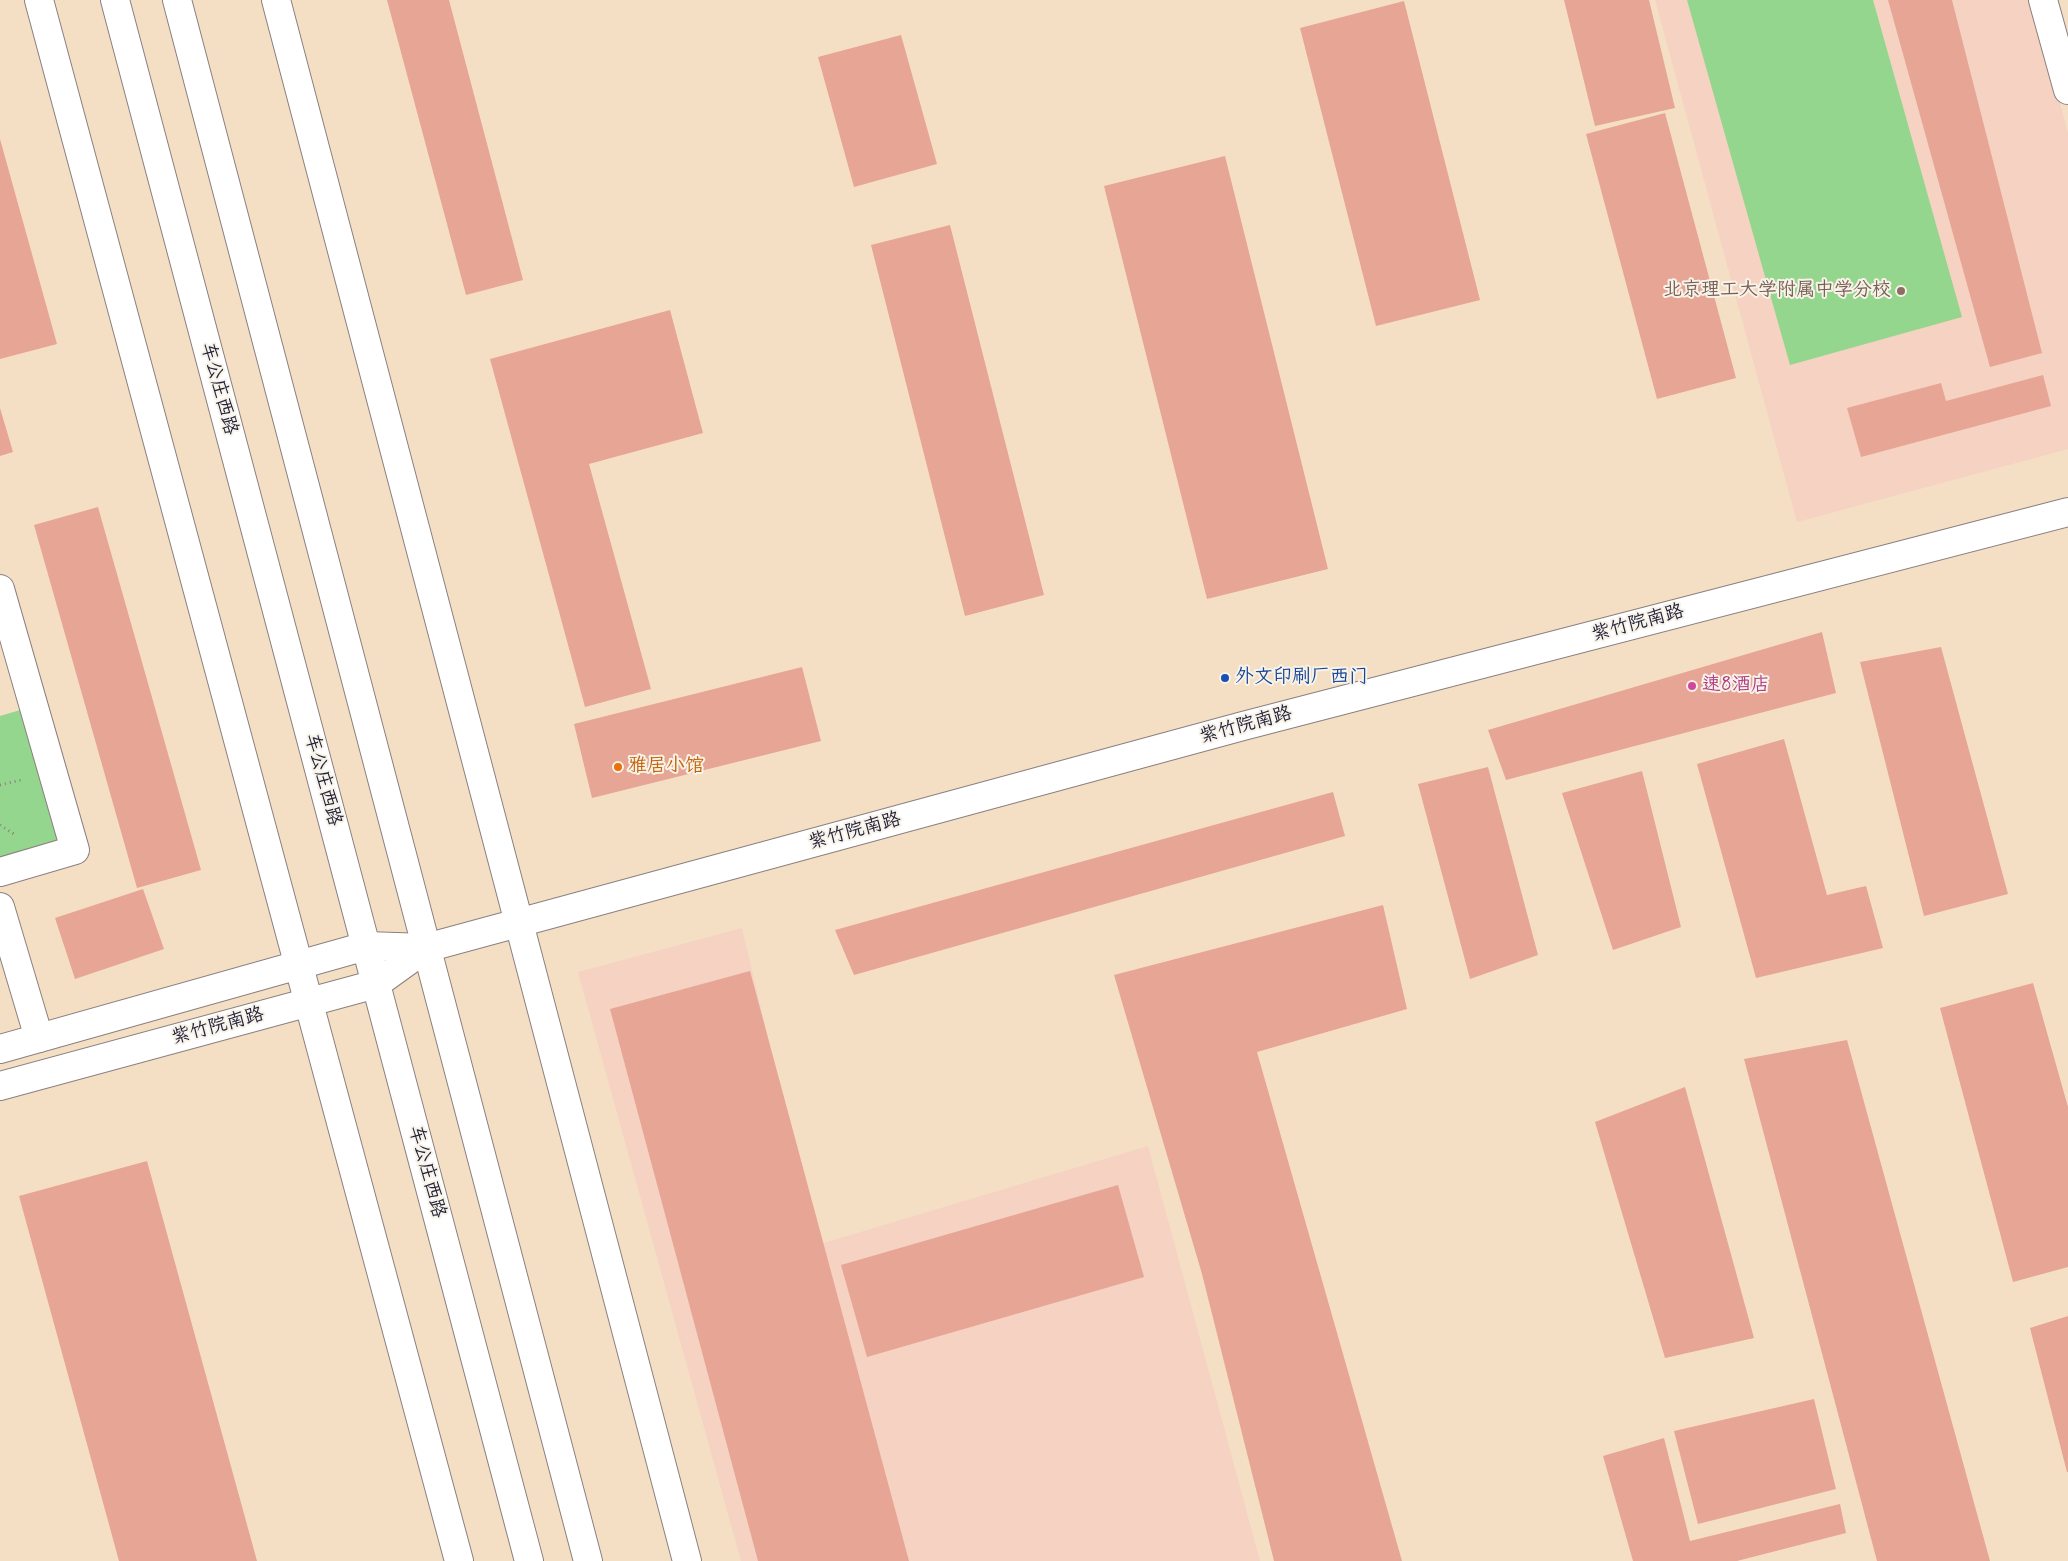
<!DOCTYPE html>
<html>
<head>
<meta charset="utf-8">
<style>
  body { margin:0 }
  canvas { display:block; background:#f4dfc4 }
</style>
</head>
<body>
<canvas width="2068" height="1561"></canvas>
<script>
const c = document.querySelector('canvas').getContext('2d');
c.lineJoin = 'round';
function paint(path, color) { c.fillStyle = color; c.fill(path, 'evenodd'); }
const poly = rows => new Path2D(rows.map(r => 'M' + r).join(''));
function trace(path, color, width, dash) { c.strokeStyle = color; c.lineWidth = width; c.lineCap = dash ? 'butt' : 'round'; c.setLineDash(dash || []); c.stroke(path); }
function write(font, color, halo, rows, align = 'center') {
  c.font = font + ' Mynerve,"LXGW WenKai TC",sans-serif'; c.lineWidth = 4; c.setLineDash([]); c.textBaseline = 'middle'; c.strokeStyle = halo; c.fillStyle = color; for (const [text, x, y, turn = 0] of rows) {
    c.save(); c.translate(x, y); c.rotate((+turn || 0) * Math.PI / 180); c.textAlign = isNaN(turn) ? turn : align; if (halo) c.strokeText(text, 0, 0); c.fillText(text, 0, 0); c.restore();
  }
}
paint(poly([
  [1655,0,2032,0,2068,133,2068,449,1797,522],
  [742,928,817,1245,1148,1146,1260,1561,741,1561,578,972]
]), '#f5d2c2');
paint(poly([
  [1687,0,1873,0,1962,317,1790,365],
  [27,708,64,840,0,859,0,716]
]), '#94d68d');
paint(poly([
  [387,0,449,0,523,280,466,295],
  [1564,0,1649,0,1675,108,1595,126],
  [1888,0,1952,0,2042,353,1990,367],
  [1404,1,1480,300,1376,326,1300,28],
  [901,35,937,164,854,187,818,57],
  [1665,113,1736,378,1657,399,1586,134],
  [0,139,57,344,0,359],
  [1225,156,1328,569,1207,599,1104,186],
  [950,225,1044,595,965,616,871,245],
  [670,310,703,433,589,464,651,689,585,707,490,359],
  [2043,375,2051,406,1861,457,1847,408,1941,383,1946,401],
  [0,408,13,452,0,456],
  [98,507,201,870,137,888,34,525],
  [1822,632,1836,693,1506,780,1488,730],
  [1941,647,2008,894,1924,916,1860,662],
  [802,667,821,741,592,798,574,724],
  [1784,739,1827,895,1866,886,1883,948,1756,978,1697,764],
  [1488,767,1538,955,1470,979,1418,784],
  [1642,771,1681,927,1613,950,1562,793],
  [1333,792,1345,836,854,975,835,930],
  [143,889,164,949,75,979,55,918],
  [1383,905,1407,1009,1257,1052,1402,1561,1274,1561,1202,1274,1114,975],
  [750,971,909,1561,758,1561,610,1009],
  [2033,983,2068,1107,2068,1267,2013,1282,1940,1008],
  [1847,1040,1990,1561,1877,1561,1744,1059],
  [1685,1087,1754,1338,1665,1358,1595,1122],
  [147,1161,257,1561,119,1561,19,1196],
  [1118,1185,1144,1277,867,1357,841,1265],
  [2068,1316,2068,1472,2067,1472,2030,1328],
  [1814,1399,1836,1489,1698,1524,1674,1431],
  [1664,1438,1690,1541,1840,1504,1846,1533,1737,1561,1633,1561,1603,1456]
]), '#e7a595');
const minor = poly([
  [2043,0,2068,90],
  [0,589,75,850,0,872],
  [0,907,39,1038]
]);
const tertiary = poly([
  [39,0,459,1561],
  [276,0,687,1561],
  [0,1049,366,946,426,948,1243,726,2068,512],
  [0,1086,376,984,426,948]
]);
const primary = poly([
  [115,0,529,1561],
  [177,0,588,1561]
]);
trace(minor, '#8b8080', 30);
trace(tertiary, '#8b8080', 30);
trace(primary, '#8b8080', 30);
trace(poly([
  [0,785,21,780],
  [0,825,14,834]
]), '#8b8080', 3, [1, 4]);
trace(minor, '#fff', 28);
trace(tertiary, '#fff', 28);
trace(primary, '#fff', 28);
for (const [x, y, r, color] of [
  [1901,291,5,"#8d6e63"],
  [1225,678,5,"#1a4fb4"],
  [1692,686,5,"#d1479c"],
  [618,767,5,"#e8710a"]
]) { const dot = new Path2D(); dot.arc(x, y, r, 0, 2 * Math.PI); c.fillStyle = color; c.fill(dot); trace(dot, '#f7f3e8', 2); }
write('19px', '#785e54', '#f7f3e8', [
  ["北京理工大学附属中学分校",1891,291]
], 'right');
write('19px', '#22223b', '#f7f3e8', [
  ["车公庄西路",218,389,75],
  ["紫竹院南路",1638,624,-15],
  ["紫竹院南路",1246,726,-15],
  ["车公庄西路",322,780,75],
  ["紫竹院南路",855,832,-15],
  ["紫竹院南路",218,1027,-15],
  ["车公庄西路",426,1172,75]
]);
write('19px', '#164399', '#f7f3e8', [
  ["外文印刷厂西门",1235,678]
], 'left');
write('19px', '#b23c85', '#f7f3e8', [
  ["速8酒店",1702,686]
], 'left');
write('19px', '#c56008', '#f7f3e8', [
  ["雅居小馆",628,767]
], 'left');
</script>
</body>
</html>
